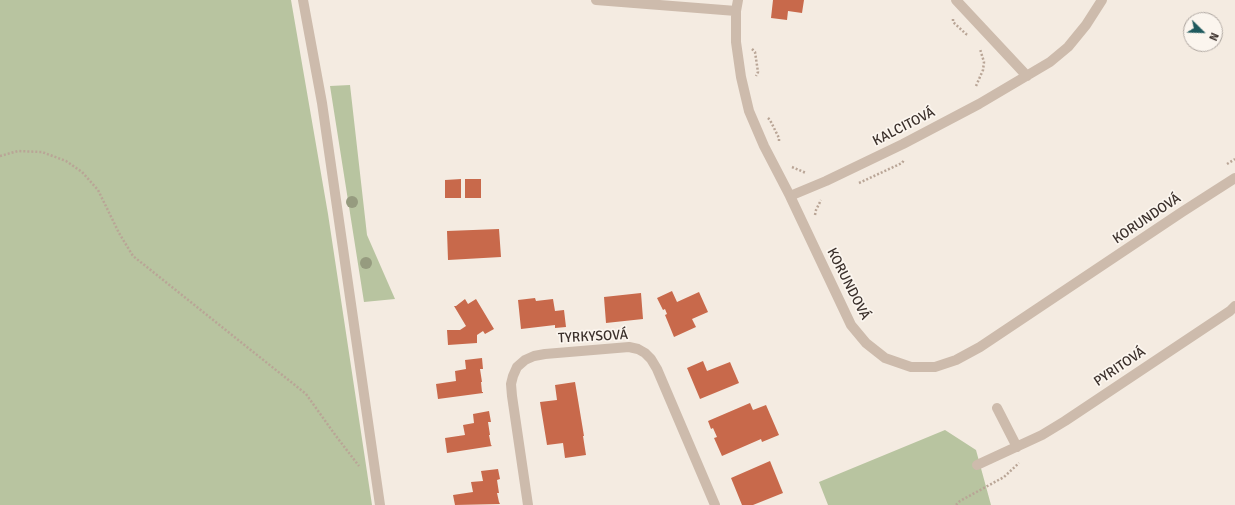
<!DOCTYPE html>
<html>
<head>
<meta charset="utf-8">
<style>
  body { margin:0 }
  #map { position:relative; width:1235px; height:505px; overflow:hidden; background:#f4ebe1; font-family:Signika,sans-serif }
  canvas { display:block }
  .north { position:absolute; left:1183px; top:12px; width:40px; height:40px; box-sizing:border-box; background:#fbf5ee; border:1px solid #aea6a0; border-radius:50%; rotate:113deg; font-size:11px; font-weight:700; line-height:16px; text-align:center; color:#3b302b }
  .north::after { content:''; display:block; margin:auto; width:14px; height:18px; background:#1f5a5e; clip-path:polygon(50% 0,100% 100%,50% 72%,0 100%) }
</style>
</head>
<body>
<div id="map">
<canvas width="1235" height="505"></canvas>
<div class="north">N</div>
</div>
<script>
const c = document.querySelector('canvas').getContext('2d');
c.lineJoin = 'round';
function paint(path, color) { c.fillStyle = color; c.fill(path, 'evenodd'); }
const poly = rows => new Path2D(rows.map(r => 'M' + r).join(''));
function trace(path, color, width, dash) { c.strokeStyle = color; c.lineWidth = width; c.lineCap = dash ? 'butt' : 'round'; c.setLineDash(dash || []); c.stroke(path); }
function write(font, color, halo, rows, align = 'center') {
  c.font = font + ' Signika,sans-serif'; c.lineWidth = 3.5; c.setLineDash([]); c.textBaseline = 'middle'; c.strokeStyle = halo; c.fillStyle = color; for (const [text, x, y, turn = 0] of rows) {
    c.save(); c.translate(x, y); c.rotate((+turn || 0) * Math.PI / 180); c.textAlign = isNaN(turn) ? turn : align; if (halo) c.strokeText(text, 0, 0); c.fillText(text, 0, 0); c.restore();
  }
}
paint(poly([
  [0,0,291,0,328,214,372,505,0,505],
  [350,85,367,235,395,299,364,302,330,86],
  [945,430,976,450,991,505,828,505,819,482]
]), '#b8c4a0');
paint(poly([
  [773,0,804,0,802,13,788,11,787,20,771,18],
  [461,179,461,198,445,198,445,180],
  [465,179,481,179,481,198,465,198],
  [499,229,501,257,448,260,447,231],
  [672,291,677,302,699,292,708,312,692,319,696,327,674,337,665,315,667,314,665,309,663,310,657,298],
  [641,293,643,319,606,323,604,297],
  [535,298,536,301,553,299,555,311,564,310,566,327,555,328,555,325,521,329,518,300],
  [465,299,468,304,476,299,494,329,485,334,483,331,477,335,477,343,448,345,447,330,460,330,466,326,454,306,456,306],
  [482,358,483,369,480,369,482,382,481,382,482,392,483,392,483,393,438,399,436,384,456,381,455,371,466,369,465,360],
  [703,361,707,371,730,362,739,383,700,399,687,368],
  [575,382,584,436,583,436,586,455,565,458,563,443,547,445,540,402,557,400,555,385],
  [750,403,753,410,766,405,779,435,762,442,761,439,722,456,714,438,717,437,713,428,711,429,708,421],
  [489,411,491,422,488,422,490,435,489,435,491,445,492,446,447,453,445,438,465,435,463,425,474,423,473,414],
  [770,461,783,493,753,505,742,505,731,478],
  [498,469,500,479,497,480,499,493,497,493,499,502,500,504,455,505,453,495,473,492,471,482,483,481,481,471]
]), '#c8694b');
trace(poly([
  [953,19,953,22,966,34,968,35],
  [752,49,755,52,758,72,756,76],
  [976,86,983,70,984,62,980,49],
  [768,118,770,120,779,138,779,142],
  [0,156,18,151,42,152,66,161,82,172,98,190,119,233,133,256,306,394,336,436,359,466],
  [1227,164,1235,159],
  [792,167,806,173],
  [859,183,902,163,904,160],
  [815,215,816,210,821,200],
  [956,505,960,501,1004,477,1019,463]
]), '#b9a596', 2.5, [2, 2]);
trace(poly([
  [303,0,322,103,380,505],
  [596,0,736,11],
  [738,0,736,11,736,42,741,77,749,111,764,146,790,196,851,325,866,343,885,358,911,367,935,367,956,360,980,347,1182,212,1235,178],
  [956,0,1027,76],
  [790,196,826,181,903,144,979,104,1050,62,1068,47,1086,25,1102,0],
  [997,408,1017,447],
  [977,465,1042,435,1065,421,1230,311,1235,306],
  [528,505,512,396,511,384,513,376,517,367,525,360,534,356,545,354,629,347,638,349,645,353,651,359,657,369,715,505]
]), '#cdbbac', 10);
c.fillStyle = '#969b7f';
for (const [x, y] of [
  [352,202],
  [366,263]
]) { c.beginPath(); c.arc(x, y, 6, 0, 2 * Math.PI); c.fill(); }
write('14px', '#3b302b', '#fbf5ee', [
  ["KALCITOVÁ",904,127,-27],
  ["KORUNDOVÁ",1147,219,-34],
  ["KORUNDOVÁ",848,284,63],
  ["TYRKYSOVÁ",593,337,-3],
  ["PYRITOVÁ",1120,367,-34]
]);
</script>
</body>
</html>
